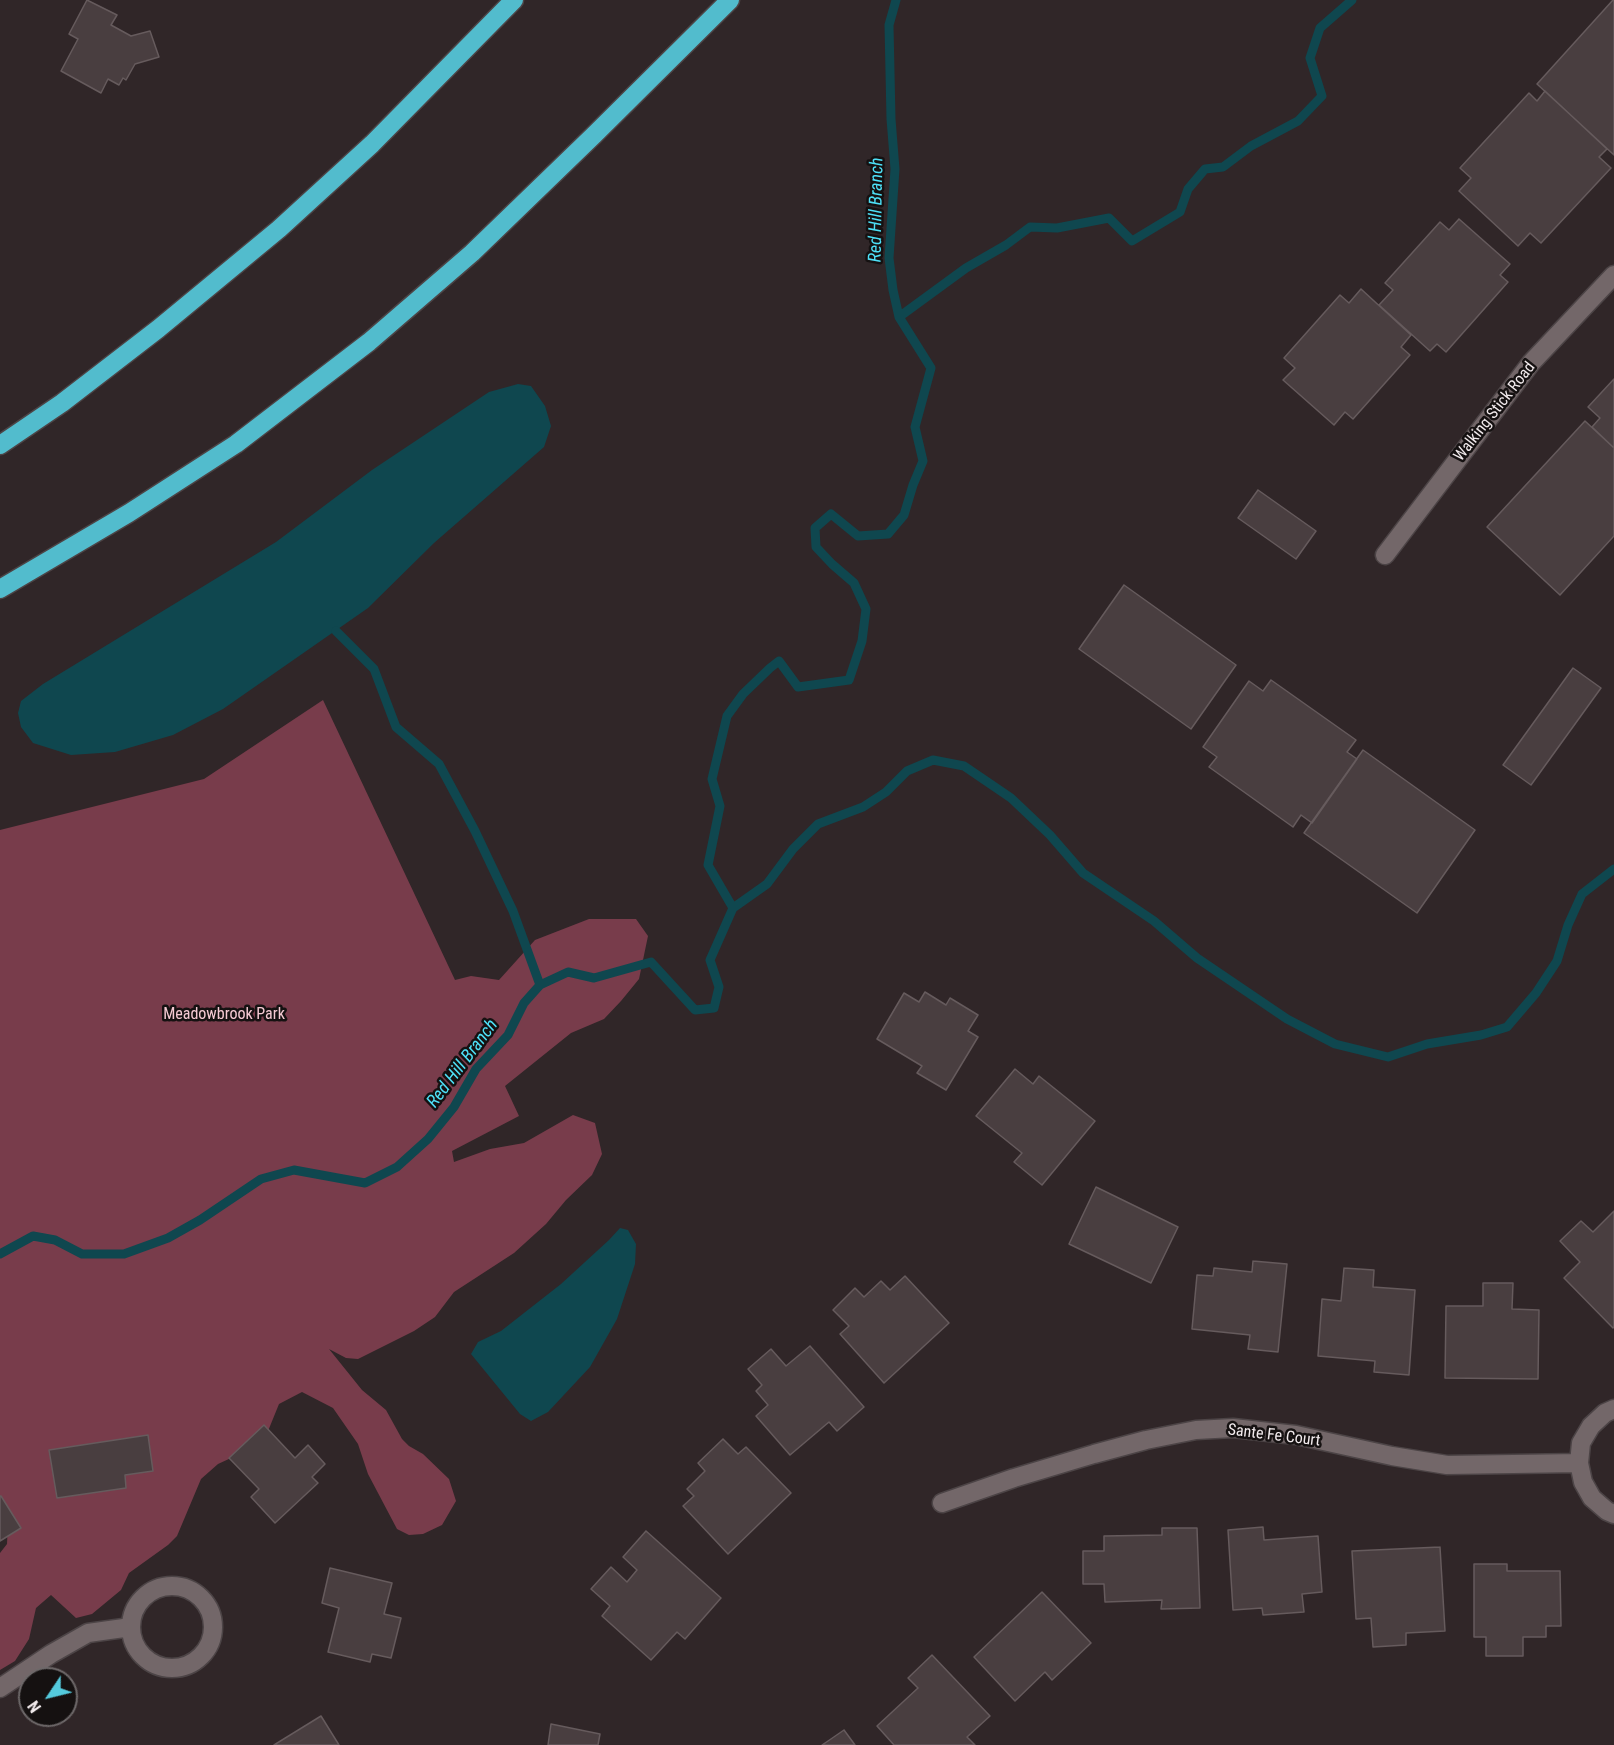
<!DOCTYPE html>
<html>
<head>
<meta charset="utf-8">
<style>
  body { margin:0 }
  #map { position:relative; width:1614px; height:1745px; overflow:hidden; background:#302628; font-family:"Roboto Condensed",sans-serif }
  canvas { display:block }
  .north { position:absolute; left:18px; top:1667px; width:60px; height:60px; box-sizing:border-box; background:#151111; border:2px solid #6d6869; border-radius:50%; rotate:235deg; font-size:16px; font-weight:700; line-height:24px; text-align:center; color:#f2ebed }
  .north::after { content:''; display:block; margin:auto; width:21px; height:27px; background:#54cadd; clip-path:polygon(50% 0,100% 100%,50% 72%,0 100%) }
</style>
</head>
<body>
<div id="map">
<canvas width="1614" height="1745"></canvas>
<div class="north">N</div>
</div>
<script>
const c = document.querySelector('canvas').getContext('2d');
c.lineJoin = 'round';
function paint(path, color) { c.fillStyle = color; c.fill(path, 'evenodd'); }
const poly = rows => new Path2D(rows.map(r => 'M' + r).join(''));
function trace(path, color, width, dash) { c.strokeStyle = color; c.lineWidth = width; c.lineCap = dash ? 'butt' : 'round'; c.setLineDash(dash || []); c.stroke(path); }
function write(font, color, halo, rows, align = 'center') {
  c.font = font + ' "Roboto Condensed",sans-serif'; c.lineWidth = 5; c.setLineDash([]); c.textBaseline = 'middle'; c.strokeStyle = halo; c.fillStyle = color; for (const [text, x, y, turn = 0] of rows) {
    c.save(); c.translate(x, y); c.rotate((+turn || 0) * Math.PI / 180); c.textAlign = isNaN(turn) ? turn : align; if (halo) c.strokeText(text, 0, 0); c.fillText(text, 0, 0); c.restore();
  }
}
paint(poly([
  [323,700,455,980,471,976,499,980,535,940,589,919,636,919,648,936,639,979,621,1001,604,1019,571,1033,505,1086,519,1116,452,1151,454,1162,490,1149,524,1143,573,1115,595,1123,602,1154,592,1175,566,1200,546,1224,514,1253,454,1292,435,1317,414,1331,358,1359,346,1358,329,1349,362,1390,386,1410,402,1439,409,1446,423,1454,449,1479,456,1501,442,1525,423,1534,409,1535,397,1529,368,1474,358,1444,333,1408,302,1392,279,1404,266,1436,244,1452,218,1464,201,1479,177,1536,168,1545,129,1573,121,1590,92,1614,76,1618,51,1595,36,1608,29,1639,15,1661,0,1670,0,1553,7,1544,8,1522,0,1514,0,830,204,779]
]), '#783c4b');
paint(poly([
  [518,384,531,386,545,406,551,426,544,447,434,543,368,608,223,709,173,735,115,752,71,755,33,743,21,727,18,713,21,701,43,684,276,542,372,470,489,392],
  [620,1228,628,1230,636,1244,635,1264,617,1319,590,1367,548,1412,531,1421,520,1414,471,1354,478,1342,501,1331,561,1284,609,1240]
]), '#0f474f');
trace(poly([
  [899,317,966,268,1006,245,1030,227,1057,228,1109,218,1132,241,1180,212,1188,189,1205,169,1223,167,1251,146,1298,121,1322,96,1310,58,1320,28,1352,0],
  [336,631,374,669,396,727,439,764,475,831,513,911,540,985],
  [733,908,767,884,793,849,818,824,863,807,886,792,907,771,933,760,964,766,1011,798,1050,835,1083,873,1154,921,1197,958,1287,1019,1335,1044,1388,1057,1427,1044,1481,1035,1507,1027,1536,993,1557,961,1568,925,1582,894,1614,869],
  [0,1254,33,1236,55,1240,82,1254,124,1254,168,1238,200,1220,261,1179,294,1170,365,1183,397,1167,428,1139,454,1107,476,1069,508,1035,524,1003,540,985,568,972,594,978,651,962,695,1010,714,1008,719,987,710,960,733,908,708,865,720,806,712,779,727,716,743,694,770,668,779,661,798,687,849,680,862,641,866,609,854,583,832,564,816,547,815,528,831,514,858,536,888,534,904,515,913,485,923,461,915,427,931,368,899,317,893,290,889,258,895,169,891,119,889,25,896,0]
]), '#0f474f', 9);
const building = poly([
  [87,0,117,15,111,25,131,36,150,31,159,57,135,64,126,80,123,78,119,85,108,79,101,93,61,71,78,39,69,34,87,0],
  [1613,0,1614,0,1614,155,1537,84,1613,0],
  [1545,91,1607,149,1599,157,1611,168,1541,243,1530,233,1518,246,1459,191,1471,178,1460,168,1529,93,1537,101,1545,91],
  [1459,219,1510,264,1500,275,1508,282,1446,352,1437,344,1430,351,1379,305,1393,290,1385,283,1440,222,1449,230,1459,219],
  [1361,289,1411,335,1401,347,1410,355,1353,419,1345,412,1334,425,1283,380,1295,368,1284,358,1340,295,1349,303,1361,289],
  [1614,379,1614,448,1592,427,1600,418,1588,407,1614,379],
  [1585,421,1614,448,1614,536,1560,595,1487,527,1585,421],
  [1258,490,1316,531,1296,559,1238,518,1258,490],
  [1124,585,1236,665,1191,729,1079,649,1124,585],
  [1573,668,1601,688,1531,785,1503,765,1573,668],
  [1271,680,1356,740,1347,752,1357,759,1312,823,1301,815,1293,827,1209,767,1217,757,1203,747,1249,681,1263,691,1271,680],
  [1363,750,1475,830,1417,913,1304,833,1363,750],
  [925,992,946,1005,950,998,978,1015,968,1031,978,1037,946,1090,917,1073,922,1066,877,1039,904,993,919,1002,925,992],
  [1015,1069,1033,1084,1039,1076,1095,1121,1042,1185,1014,1162,1022,1153,976,1116,1015,1069],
  [1096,1187,1178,1227,1151,1283,1069,1244,1096,1187],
  [1614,1211,1614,1327,1613,1328,1564,1278,1580,1262,1560,1241,1581,1221,1593,1232,1614,1211],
  [1253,1261,1287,1264,1278,1352,1248,1349,1250,1335,1192,1329,1197,1275,1213,1276,1214,1268,1252,1272,1253,1261],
  [1344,1268,1374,1270,1373,1287,1415,1290,1409,1375,1374,1372,1375,1361,1318,1356,1322,1299,1341,1301,1344,1268],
  [905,1276,949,1323,884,1383,840,1334,849,1326,833,1310,855,1288,864,1297,881,1281,890,1290,905,1276],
  [1483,1283,1513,1283,1512,1309,1539,1310,1538,1379,1445,1378,1446,1306,1483,1306,1483,1283],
  [810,1346,864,1407,837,1431,829,1422,790,1455,756,1416,768,1405,756,1391,762,1385,748,1369,771,1349,786,1366,810,1346],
  [264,1425,295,1458,308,1445,325,1464,312,1477,318,1483,275,1523,251,1497,259,1489,229,1458,264,1425],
  [148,1435,153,1471,125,1475,126,1488,57,1498,49,1450,148,1435],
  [723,1439,738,1454,746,1447,791,1493,728,1554,683,1506,694,1496,687,1489,705,1471,698,1463,723,1439],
  [0,1496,1,1496,21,1528,0,1541,0,1496],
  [1263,1527,1264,1540,1318,1536,1322,1592,1302,1594,1304,1612,1263,1615,1262,1608,1233,1610,1228,1530,1263,1527],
  [1162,1528,1197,1528,1200,1608,1161,1609,1162,1600,1105,1602,1104,1584,1083,1584,1083,1551,1104,1551,1104,1536,1162,1535,1162,1528],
  [646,1531,721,1598,685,1639,677,1632,651,1660,602,1616,610,1606,591,1589,611,1567,627,1582,637,1570,623,1557,646,1531],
  [1440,1547,1445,1631,1406,1633,1406,1645,1373,1647,1371,1618,1356,1619,1352,1551,1440,1547],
  [1474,1564,1507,1564,1507,1571,1560,1571,1561,1626,1546,1626,1546,1637,1523,1637,1523,1656,1486,1656,1486,1637,1474,1637,1474,1564],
  [330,1568,392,1583,384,1614,401,1618,391,1658,372,1654,370,1662,328,1652,339,1608,322,1603,330,1568],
  [1042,1592,1091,1643,1052,1680,1045,1672,1015,1701,974,1657,1042,1592],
  [932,1655,990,1716,967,1737,975,1745,894,1745,877,1726,918,1688,908,1678,932,1655],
  [321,1716,339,1745,274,1745,321,1716],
  [551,1724,600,1734,598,1745,548,1745,551,1724],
  [844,1730,855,1745,822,1745,828,1741,844,1730]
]);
paint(building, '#493e40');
trace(building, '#665b5d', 1.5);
const minor = poly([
  [1385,555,1531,363,1614,275],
  [1614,1409,1605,1413,1591,1426,1581,1443,1579,1463,1583,1482,1592,1498,1607,1511,1614,1514],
  [942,1503,1014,1478,1094,1454,1146,1440,1196,1430,1233,1428,1296,1435,1392,1456,1447,1465,1579,1463],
  '131 1627a41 41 0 1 1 82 0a41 41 0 1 1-82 0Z',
  [0,1688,51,1654,88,1633,131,1627]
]);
const highway = poly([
  [0,445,62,403,158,329,279,229,372,144,514,0],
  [0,589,129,513,236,444,369,342,472,253,594,135,730,0]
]);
trace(minor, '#4c4446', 21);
trace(highway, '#4c4446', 21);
trace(minor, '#736769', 18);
trace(highway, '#52bccd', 18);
write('16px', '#f2ebed', '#151111', [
  ["Walking Stick Road",1495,412,-52],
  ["Sante Fe Court",1274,1436,7]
]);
write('16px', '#f5cad3', '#151111', [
  ["Meadowbrook Park",224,1015]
]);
write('italic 18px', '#4ee0f7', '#151111', [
  ["Red Hill Branch",877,210,-89],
  ["Red Hill Branch",463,1064,-53]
]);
</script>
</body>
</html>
